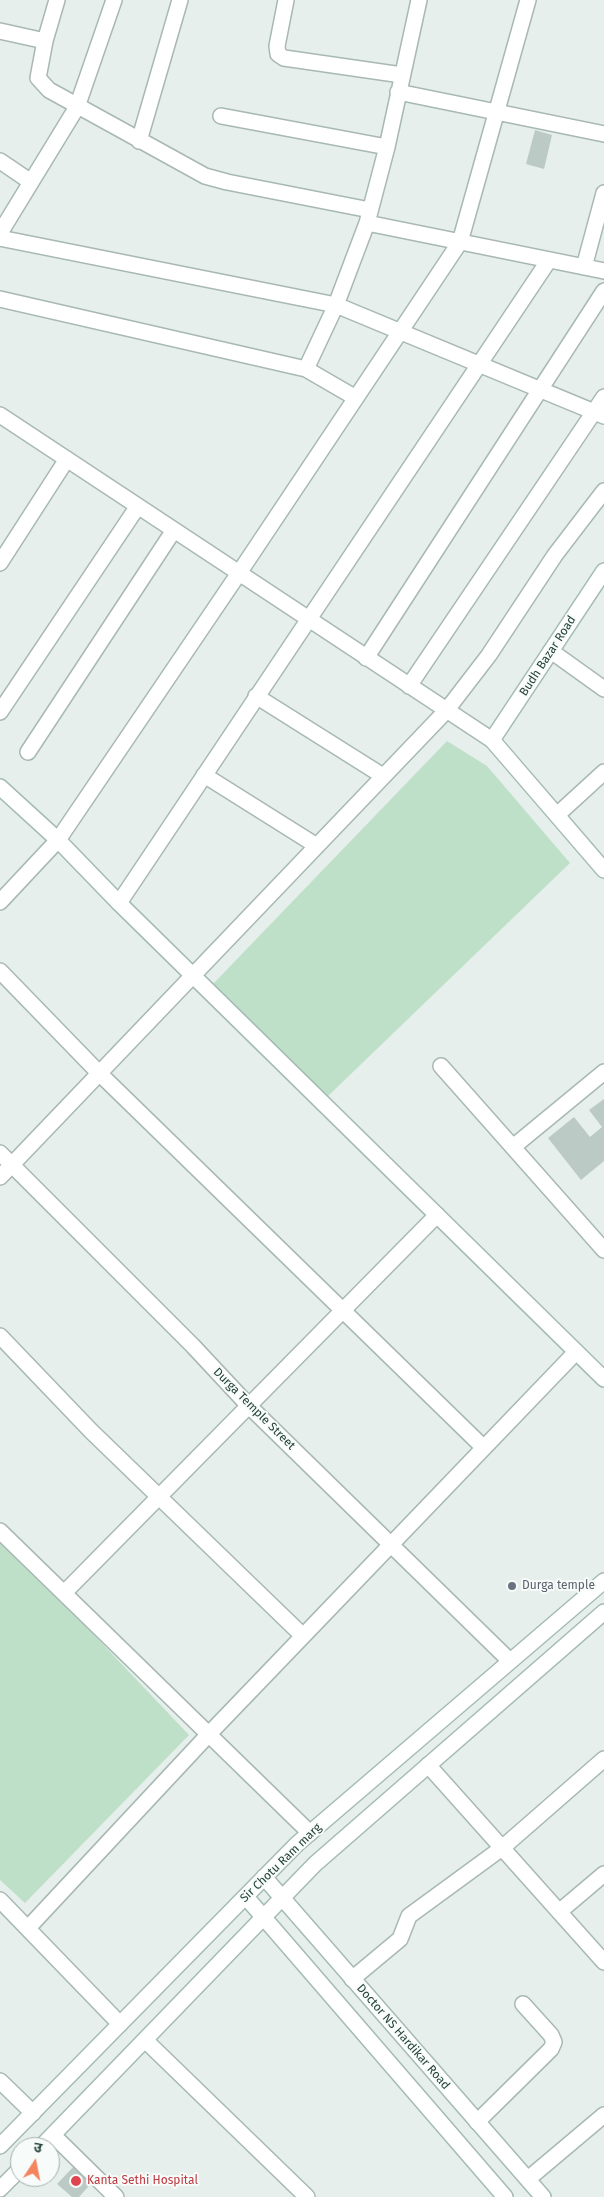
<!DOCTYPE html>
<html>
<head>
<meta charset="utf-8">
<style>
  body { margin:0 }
  #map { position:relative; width:604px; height:2197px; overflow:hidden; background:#e6efeb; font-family:"Fira Sans","Noto Sans Devanagari",sans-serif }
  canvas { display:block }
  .north { position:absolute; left:10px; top:2137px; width:50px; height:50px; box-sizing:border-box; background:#f7fbf9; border:1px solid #a3b1ad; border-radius:50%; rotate:11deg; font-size:14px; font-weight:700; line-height:20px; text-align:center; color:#24423a }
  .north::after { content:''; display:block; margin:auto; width:18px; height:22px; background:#f4845f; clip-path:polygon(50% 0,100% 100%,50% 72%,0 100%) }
</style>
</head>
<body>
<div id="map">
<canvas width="604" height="2197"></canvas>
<div class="north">उ</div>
</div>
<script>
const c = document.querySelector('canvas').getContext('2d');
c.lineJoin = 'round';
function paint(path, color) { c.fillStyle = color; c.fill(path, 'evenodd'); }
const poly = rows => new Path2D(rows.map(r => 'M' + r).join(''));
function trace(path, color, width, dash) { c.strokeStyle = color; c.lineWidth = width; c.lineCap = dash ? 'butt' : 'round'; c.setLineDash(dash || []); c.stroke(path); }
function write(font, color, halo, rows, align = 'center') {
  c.font = font + ' "Fira Sans",sans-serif'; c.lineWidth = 4; c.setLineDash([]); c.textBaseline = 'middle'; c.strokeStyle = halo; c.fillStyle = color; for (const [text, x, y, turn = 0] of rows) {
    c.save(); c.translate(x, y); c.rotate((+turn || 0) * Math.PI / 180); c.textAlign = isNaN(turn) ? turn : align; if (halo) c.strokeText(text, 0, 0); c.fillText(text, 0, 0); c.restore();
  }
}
paint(poly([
  [447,741,487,766,570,863,327,1097,213,984],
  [0,1536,189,1735,25,1903,0,1880]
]), '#bfe0c8');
paint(poly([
  [535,130,552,135,544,169,526,164],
  [604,1099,604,1161,581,1180,548,1138,574,1117,590,1137,602,1127,589,1110],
  [77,2163,95,2179,79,2197,72,2197,57,2184]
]), '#bbcac4');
const street = poly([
  [57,0,45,41,38,78,49,90,205,176,227,182,370,210],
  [286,0,277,46,278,54,284,58,402,75],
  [0,31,45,41],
  [398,92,604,134],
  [221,116,387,147],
  [139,141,180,0],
  [0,161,31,182],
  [367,223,604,271],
  [0,233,77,107,114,0],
  [0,238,336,305,604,416],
  [584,267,604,193],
  [0,299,306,369,356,398],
  [306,369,336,305,367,223,387,147,419,0],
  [0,415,492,740],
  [0,563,67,459],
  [551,651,604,689],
  [366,658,604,291],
  [409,686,604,397],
  [256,696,383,776],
  [0,712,138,506],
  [28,752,174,530],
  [204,775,317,846],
  [557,815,604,772],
  [0,902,58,840,239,573,460,242,528,0],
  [119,903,549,260],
  [0,971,98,1072,484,1448],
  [441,1066,604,1250],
  [513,1147,604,1072],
  [0,1153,193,1346,249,1406,510,1661],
  [0,1177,446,711,489,655,555,555,604,491],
  [0,1336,91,1431,303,1636],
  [0,1531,310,1833],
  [64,1593,437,1215],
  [428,1765,604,1962],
  [0,1900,120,2024],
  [559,1912,604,1874],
  [28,1928,209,1734,576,1352],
  [352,1979,400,1939,409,1916,502,1848,604,1759],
  [145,2040,307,2197],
  [0,2081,33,2113],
  [477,2122,551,2049,554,2042,551,2035,523,2004],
  [53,2135,116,2197],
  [528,2179,604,2115]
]);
const secondary = poly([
  [604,571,492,740,604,870],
  [0,787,58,840,119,903,604,1379],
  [264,1877,543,2197],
  [246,1897,505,2197],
  [0,2146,297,1844,604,1581],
  [41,2147,315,1864,604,1612],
  [0,2189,20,2169]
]);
trace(street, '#a8b8b2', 18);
trace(secondary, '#a4bbb3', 18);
trace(street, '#fff', 15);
trace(secondary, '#fff', 15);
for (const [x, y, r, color] of [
  [512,1586,5,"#6b7280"],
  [76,2181,6,"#e0444e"]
]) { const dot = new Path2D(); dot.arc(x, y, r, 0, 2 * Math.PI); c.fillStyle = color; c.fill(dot); trace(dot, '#f7fbf9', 2); }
write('12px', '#24423a', '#f7fbf9', [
  ["Budh Bazar Road",548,656,-57],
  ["Durga Temple Street",254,1409,45],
  ["Sir Chotu Ram marg",281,1863,-44],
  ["Doctor NS Hardikar Road",403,2037,49]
]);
write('12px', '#5b616d', '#f7fbf9', [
  ["Durga temple",522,1586]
], 'left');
write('12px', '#be3a42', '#f7fbf9', [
  ["Kanta Sethi Hospital",87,2181]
], 'left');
</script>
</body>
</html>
